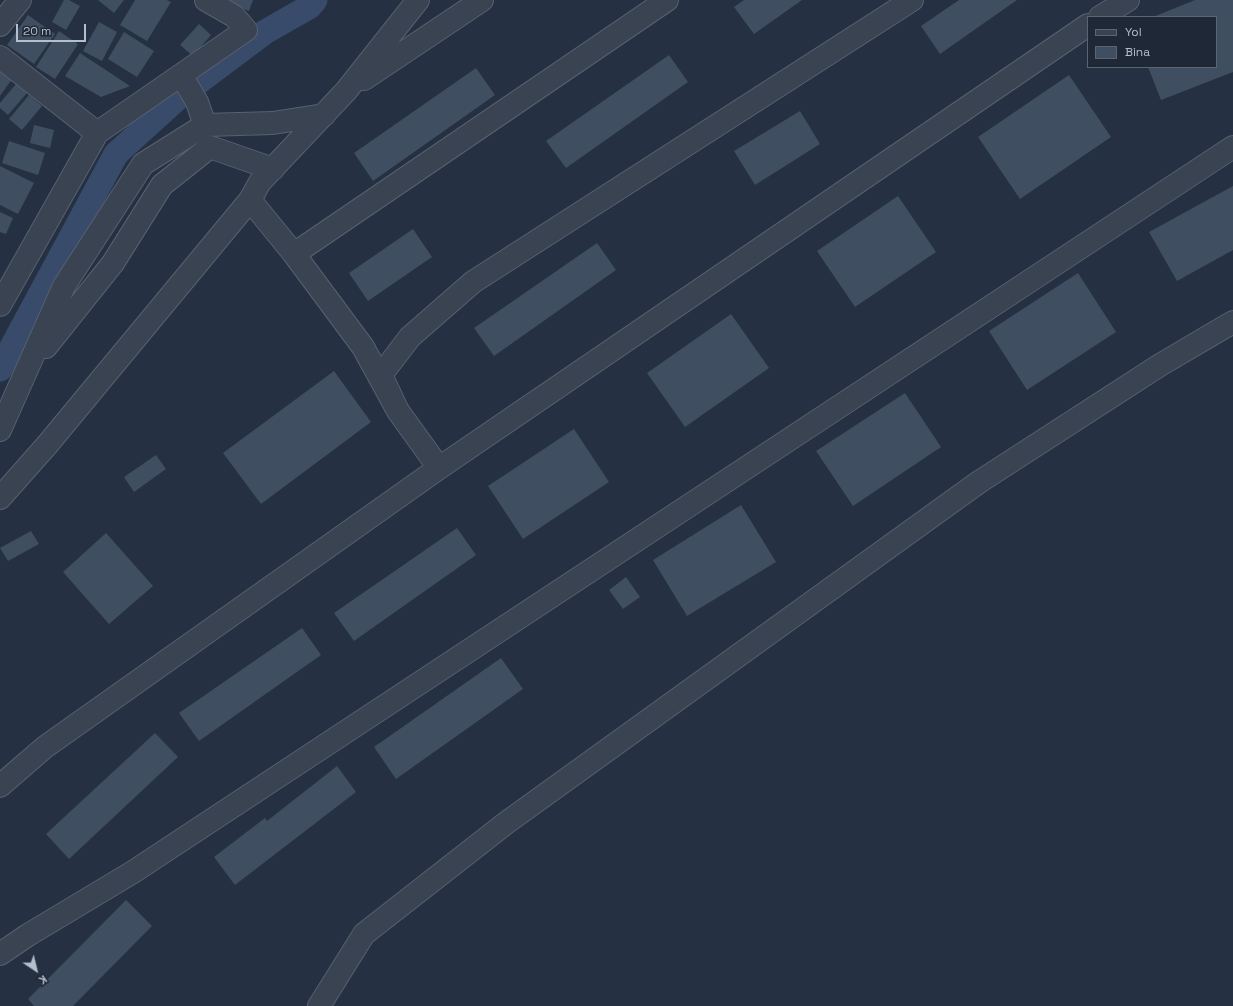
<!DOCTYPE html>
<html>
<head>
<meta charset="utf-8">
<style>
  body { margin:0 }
  #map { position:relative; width:1233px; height:1006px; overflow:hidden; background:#253142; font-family:"Space Grotesk",sans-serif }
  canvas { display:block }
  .legend { position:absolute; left:1087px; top:16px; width:130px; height:52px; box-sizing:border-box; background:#1e2837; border:1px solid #5b6473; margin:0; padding:5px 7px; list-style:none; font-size:12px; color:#b6becc }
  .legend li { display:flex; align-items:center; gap:8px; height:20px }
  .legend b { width:20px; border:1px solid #5b6473 }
  .north { position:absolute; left:16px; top:950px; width:40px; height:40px; -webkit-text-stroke:3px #1e2837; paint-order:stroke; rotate:145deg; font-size:11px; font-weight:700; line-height:16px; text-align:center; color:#b6becc }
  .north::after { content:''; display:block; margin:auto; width:14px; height:18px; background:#b6becc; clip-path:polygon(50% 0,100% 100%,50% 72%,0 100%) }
  .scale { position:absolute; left:16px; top:24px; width:70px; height:18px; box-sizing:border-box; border:2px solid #b6becc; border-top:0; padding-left:5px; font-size:12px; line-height:14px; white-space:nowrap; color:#b6becc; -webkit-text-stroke:3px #1e2837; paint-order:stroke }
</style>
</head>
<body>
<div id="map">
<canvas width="1233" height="1006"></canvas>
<ul class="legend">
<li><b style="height:5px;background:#394352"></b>Yol</li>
<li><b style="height:11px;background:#404e62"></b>Bina</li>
</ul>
<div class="north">K</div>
<div class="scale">20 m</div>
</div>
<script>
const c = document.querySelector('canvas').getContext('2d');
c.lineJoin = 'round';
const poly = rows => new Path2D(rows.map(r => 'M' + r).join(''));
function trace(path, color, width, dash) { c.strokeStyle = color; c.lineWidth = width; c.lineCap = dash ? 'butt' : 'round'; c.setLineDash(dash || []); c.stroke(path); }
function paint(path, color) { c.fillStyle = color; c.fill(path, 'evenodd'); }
trace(poly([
  [0,369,116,154,181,95,265,32,309,7,315,0]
]), '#384b6a', 25);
paint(poly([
  [64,0,69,0,80,6,66,30,52,22],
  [98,0,124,0,114,13],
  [135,0,167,0,171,2,147,41,120,25],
  [222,0,253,0,249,11],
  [744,0,802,0,754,34,734,7],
  [959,0,1017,0,940,54,921,26],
  [1195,0,1233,0,1233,72,1161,100,1148,67,1216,67,1216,17,1153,17],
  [28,15,55,34,34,64,7,45],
  [99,22,117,32,102,61,83,51],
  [199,24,211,35,193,56,180,45],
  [59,31,78,44,55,79,36,67],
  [124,32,154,51,137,77,108,59],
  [80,53,130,86,101,97,65,76],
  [669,55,688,82,566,168,546,141],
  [476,68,495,95,373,181,354,153],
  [0,71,12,79,0,96],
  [1069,75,1111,137,1020,199,978,137],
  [16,84,27,93,8,115,0,108,0,103],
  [29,95,42,106,22,130,9,119],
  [800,111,820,144,755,185,734,151],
  [34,125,54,130,50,148,30,143],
  [9,141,45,153,38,175,2,163],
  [0,166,34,183,18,214,0,205],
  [1233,186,1233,250,1177,281,1149,232],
  [898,196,936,252,855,307,817,251],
  [0,212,13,218,6,234,0,232],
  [413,229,432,257,368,301,349,273],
  [597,243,616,270,494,356,474,328],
  [1078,273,1116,332,1027,390,989,331],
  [731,314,769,368,685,427,647,373],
  [334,371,371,422,261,504,223,453],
  [905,393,941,447,853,506,816,451],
  [574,429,609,482,523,539,488,486],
  [156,455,166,469,134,492,124,477],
  [741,505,776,562,687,616,653,560],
  [457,528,476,555,354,641,334,613],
  [31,531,39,544,8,561,0,548],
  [106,533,153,586,109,624,63,572],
  [626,577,640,597,623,609,609,590],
  [302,628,321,655,199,741,179,713],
  [501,658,523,689,396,779,374,747],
  [155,733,178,757,69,859,46,834],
  [337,766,356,792,235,885,214,857,265,818,267,821],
  [126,900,152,926,73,1006,34,1006,28,999]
]), '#404e62');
const minor = poly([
  [1100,17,1128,0],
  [0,25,20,0],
  [0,57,97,133],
  [364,79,482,0],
  [205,125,273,123,324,115],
  [250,200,294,254,363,347,398,411,439,468],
  [294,254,667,0],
  [0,305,97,133,246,30,234,16,206,0],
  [46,347,113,263,162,185,210,147,273,169],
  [398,411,381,375,410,337,473,282,912,0],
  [0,430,64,286,143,164,205,125,197,102,181,75],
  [0,498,47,445,250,200,260,182,346,91,418,0],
  [0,786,45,747,439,468,1088,25],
  [0,954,28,935,133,872,1233,147],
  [319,1006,364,934,506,823,979,482,1160,365,1233,322]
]);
trace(minor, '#57616f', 24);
trace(minor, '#394352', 22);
</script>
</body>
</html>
